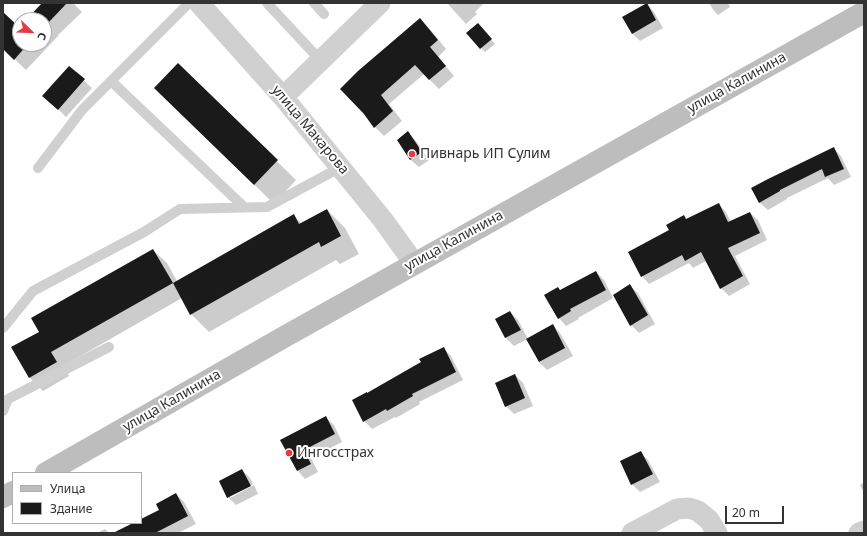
<!DOCTYPE html>
<html>
<head>
<meta charset="utf-8">
<style>
  body { margin:0 }
  #map { position:relative; width:867px; height:536px; overflow:hidden; background:#fff; font-family:"Noto Sans",sans-serif }
  canvas { display:block }
  .frame { position:absolute; inset:0; border:4px solid #333; pointer-events:none }
  .legend { position:absolute; left:12px; top:472px; width:130px; height:52px; box-sizing:border-box; background:#fff; border:1px solid #adadad; margin:0; padding:5px 7px; list-style:none; font-size:12px; color:#333 }
  .legend li { display:flex; align-items:center; gap:8px; height:20px }
  .legend b { width:20px; border:1px solid #adadad }
  .north { position:absolute; left:12px; top:12px; width:40px; height:40px; box-sizing:border-box; background:#fff; border:1px solid #adadad; border-radius:50%; rotate:113deg; font-size:11px; font-weight:700; line-height:16px; text-align:center; color:#333 }
  .north::after { content:''; display:block; margin:auto; width:14px; height:18px; background:#e63946; clip-path:polygon(50% 0,100% 100%,50% 72%,0 100%) }
  .scale { position:absolute; left:725px; top:506px; width:59px; height:18px; box-sizing:border-box; border:2px solid #333; border-top:0; padding-left:5px; font-size:12px; line-height:14px; white-space:nowrap; color:#333; -webkit-text-stroke:3px #fff; paint-order:stroke }
</style>
</head>
<body>
<div id="map">
<canvas width="867" height="536"></canvas>
<div class="frame"></div>
<ul class="legend">
<li><b style="height:5px;background:#bdbdbd"></b>Улица</li>
<li><b style="height:11px;background:#1a1a1a"></b>Здание</li>
</ul>
<div class="north">С</div>
<div class="scale">20 m</div>
</div>
<script>
const c = document.querySelector('canvas').getContext('2d');
c.lineJoin = 'round';
function paint(path, color) { c.fillStyle = color; c.fill(path, 'evenodd'); }
const poly = rows => new Path2D(rows.map(r => 'M' + r).join(''));
function trace(path, color, width, dash) { c.strokeStyle = color; c.lineWidth = width; c.lineCap = dash ? 'butt' : 'round'; c.setLineDash(dash || []); c.stroke(path); }
function write(font, color, halo, rows, align = 'center') {
  c.font = font + ' "Noto Sans",sans-serif'; c.lineWidth = 4; c.setLineDash([]); c.textBaseline = 'middle'; c.strokeStyle = halo; c.fillStyle = color; for (const [text, x, y, turn = 0] of rows) {
    c.save(); c.translate(x, y); c.rotate((+turn || 0) * Math.PI / 180); c.textAlign = isNaN(turn) ? turn : align; if (halo) c.strokeText(text, 0, 0); c.fillText(text, 0, 0); c.restore();
  }
}
paint(poly([
  [44,3,73,3,82,12,58,35,59,35,26,70,3,48,3,13,19,29,20,28,20,44,44,44,44,20,27,20],
  [447,3,484,3,475,12,477,14,466,24],
  [709,3,728,3,730,7,718,15,714,11],
  [647,4,654,12,663,28,640,41,632,33],
  [420,20,429,28,446,49,438,57,454,76,439,89,424,74,389,104,402,121,384,136,375,127,364,114],
  [481,28,495,44,485,52,468,34],
  [178,64,296,180,274,204,175,107],
  [69,67,92,88,66,117,52,103],
  [408,133,416,141,429,160,419,167,411,160,398,140],
  [833,148,841,156,851,177,834,185,828,178,787,198,787,199,768,210,760,203,752,189],
  [718,204,726,212,731,222,750,213,758,220,767,240,735,256,750,284,729,296,721,288,706,261,693,268,689,263,649,284,642,276,670,231,687,220],
  [327,210,345,228,359,254,340,264,336,260,209,332,191,314,182,298,63,366,69,376,43,391,30,378,13,348,41,332,153,250,167,263,177,281,294,216,302,224],
  [596,272,604,280,613,298,578,318,579,319,566,326,559,318,560,291],
  [630,286,638,293,655,324,639,333,631,325],
  [510,312,518,320,528,339,553,325,560,333,573,356,547,370,539,362,527,339,514,346,506,338,497,319],
  [443,348,451,356,463,380,419,402,420,404,396,418,395,417,372,429,364,421,367,393,422,362],
  [515,375,523,383,533,406,514,414,506,406],
  [326,418,334,425,342,442,311,458,318,472,305,479,298,471,282,440],
  [640,452,648,460,660,482,640,492,632,484],
  [242,470,250,478,253,484,230,495,230,498,254,485,258,494,236,505,228,497],
  [864,482,864,493,860,485],
  [176,494,184,502,196,524,178,533,140,533,135,523,141,523,141,520,160,510],
  [105,529,109,533,97,533]
]), '#0003');
paint(poly([
  [42,3,67,3,48,23,44,28,44,20,26,20],
  [647,3,656,20,632,34,622,17],
  [3,12,19,27,20,26,20,44,28,44,14,60,3,49],
  [420,18,438,40,430,47,446,66,429,80,415,65,381,95,393,111,374,128,364,114,340,89,358,71],
  [478,23,492,39,480,49,466,33],
  [178,63,278,160,254,185,154,88],
  [69,66,85,79,58,110,42,96],
  [408,131,422,152,410,160,397,140],
  [834,147,844,169,825,177,822,169,780,190,780,191,759,203,751,188,768,179],
  [719,203,728,222,750,212,760,233,728,248,743,276,720,289,701,252,685,261,682,255,641,277,628,252,669,230,666,225,684,215,686,219],
  [327,209,341,236,321,247,319,242,190,315,173,283,294,214,299,224],
  [153,249,173,283,51,352,57,362,29,378,11,347,39,332,31,318],
  [596,271,606,290,570,309,571,311,558,319,544,295,558,287,560,290],
  [630,284,648,315,630,326,613,295],
  [510,311,521,330,505,338,495,319],
  [553,324,565,348,539,362,526,339],
  [444,347,456,372,412,394,413,396,387,411,386,409,363,422,352,400,367,392,367,393,421,362,419,359],
  [515,374,525,398,505,407,495,383],
  [326,416,335,434,304,450,311,464,297,471,280,440],
  [641,451,653,474,631,485,620,461],
  [242,469,251,486,227,498,219,481],
  [176,493,188,516,155,533,113,533,133,523,141,523,141,519,159,510,156,504]
]), '#1a1a1a');
trace(poly([
  [267,3,321,61],
  [314,3,324,14],
  [111,81,244,207],
  [38,168,82,110,189,3],
  [3,328,33,291,144,232,180,209,267,207,341,167],
  [3,411,8,399,109,347]
]), '#d0d0d0', 10);
trace(poly([
  [199,3,283,97,383,220,414,263],
  [283,97,380,3],
  [632,533,677,509,689,508,698,511,709,520,717,533],
  [859,533,864,531]
]), '#d0d0d0', 21);
trace(poly([
  [46,473,284,337,864,12],
  [3,497,13,492]
]), '#bdbdbd', 22);
for (const [x, y, r, color] of [
  [412,154,4,"#e63946"],
  [289,453,4,"#e63946"]
]) { const dot = new Path2D(); dot.arc(x, y, r, 0, 2 * Math.PI); c.fillStyle = color; c.fill(dot); trace(dot, '#fff', 1.5); }
write('14px', '#333', '#fff', [
  ["улица Калинина",737,83,-29],
  ["улица Макарова",310,130,50],
  ["улица Калинина",454,241,-29],
  ["улица Калинина",172,401,-30]
]);
write('14px', '#333', '#fff', [
  ["Пивнарь ИП Сулим",420,154],
  ["Ингосстрах",297,453]
], 'left');
</script>
</body>
</html>
